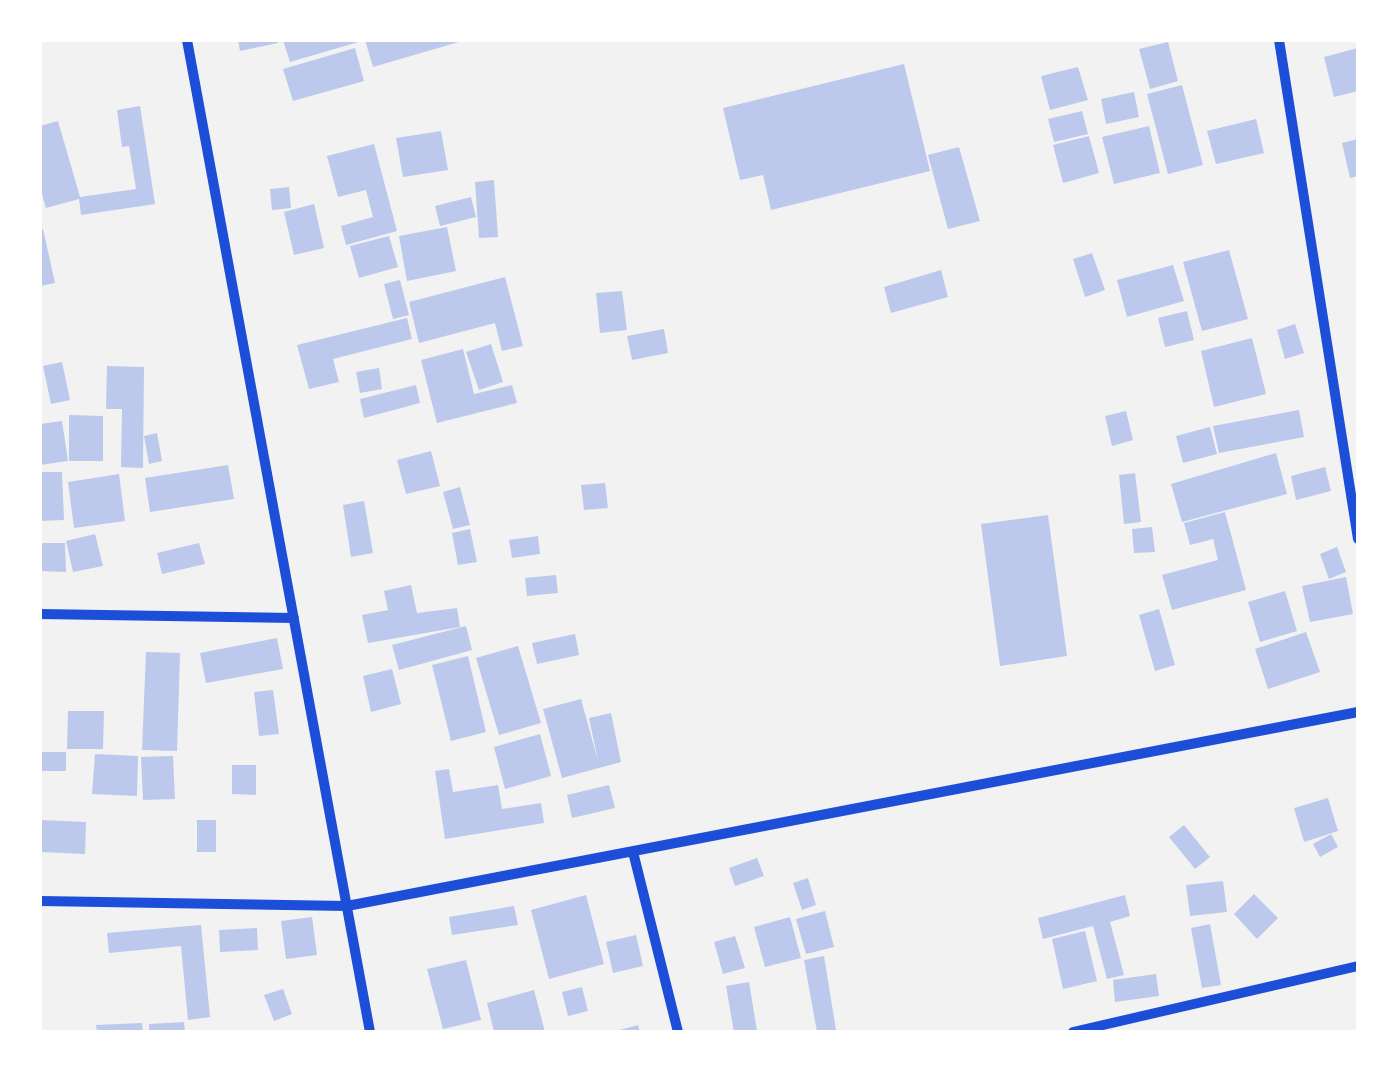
<!DOCTYPE html>
<html>
<head>
<meta charset="utf-8">
<style>
  body { margin:0 }
  #map { position:relative; width:1398px; height:1072px; overflow:hidden; background:#f2f2f2; font-family:Inter,sans-serif }
  canvas { display:block }
  .frame { position:absolute; inset:0; border:42px solid #fff; pointer-events:none }
</style>
</head>
<body>
<div id="map">
<canvas width="1398" height="1072"></canvas>
<div class="frame"></div>
</div>
<script>
const c = document.querySelector('canvas').getContext('2d');
c.lineJoin = 'round';
function paint(path, color) { c.fillStyle = color; c.fill(path, 'evenodd'); }
const poly = rows => new Path2D(rows.map(r => 'M' + r).join(''));
function trace(path, color, width, dash) { c.strokeStyle = color; c.lineWidth = width; c.lineCap = dash ? 'butt' : 'round'; c.setLineDash(dash || []); c.stroke(path); }
paint(poly([
  [238,40,277,40,278,43,240,51],
  [283,40,362,40,362,41,290,62],
  [365,40,462,40,462,41,373,67],
  [1168,42,1178,81,1150,89,1139,49],
  [355,48,364,81,293,101,283,69],
  [1358,48,1358,91,1334,97,1324,57],
  [904,64,930,171,771,210,763,175,740,180,723,108],
  [1078,67,1088,100,1050,110,1041,76],
  [1182,85,1203,165,1168,174,1147,94],
  [1134,92,1139,117,1106,124,1101,99],
  [140,106,155,204,81,215,79,199,46,208,40,187,40,126,58,121,80,197,136,189,129,146,122,147,117,110],
  [1082,111,1088,134,1054,142,1048,119],
  [1256,119,1264,153,1216,164,1207,131],
  [1149,126,1160,173,1114,184,1102,137],
  [441,131,448,170,403,177,396,138],
  [1089,136,1099,173,1063,183,1053,145],
  [1358,139,1358,176,1350,178,1342,143],
  [374,144,397,231,346,245,341,226,373,217,366,190,338,197,327,156],
  [959,147,980,221,948,229,928,155],
  [494,180,498,237,479,238,475,182],
  [289,187,291,208,272,210,270,189],
  [471,197,476,217,440,226,435,206],
  [314,204,324,248,294,255,284,212],
  [447,227,456,271,407,281,399,236],
  [40,229,43,229,55,283,40,286],
  [389,236,398,267,359,278,350,246],
  [1229,250,1248,319,1202,331,1183,262],
  [1092,253,1105,290,1085,297,1073,259],
  [1173,265,1184,301,1127,317,1117,280],
  [941,270,948,297,891,313,884,287],
  [505,277,523,346,502,351,495,323,419,343,409,302],
  [400,280,409,315,393,319,384,284],
  [622,291,627,330,600,333,596,293],
  [1187,311,1194,340,1165,347,1158,318],
  [407,318,412,339,333,359,339,382,309,389,297,345],
  [1295,324,1304,353,1285,359,1277,330],
  [664,329,668,353,632,360,627,336],
  [1252,338,1266,394,1214,407,1201,351],
  [491,344,503,382,479,390,466,352],
  [463,349,474,394,512,385,517,403,437,423,421,360],
  [62,362,70,400,51,404,43,366],
  [107,366,144,367,143,468,121,467,122,409,106,409],
  [379,368,382,389,360,393,356,372],
  [416,385,420,403,364,418,360,399],
  [1299,410,1304,437,1219,453,1213,426],
  [1126,411,1133,440,1112,446,1105,416],
  [69,415,103,416,103,461,69,461],
  [62,421,68,461,40,465,40,424],
  [1210,427,1217,454,1183,463,1176,436],
  [157,433,162,461,149,464,144,436],
  [431,451,440,486,406,494,397,460],
  [1276,453,1287,494,1182,522,1171,484],
  [228,465,234,499,150,512,145,478],
  [1325,467,1331,491,1296,500,1291,476],
  [40,472,62,472,64,520,40,521],
  [1135,473,1141,522,1124,524,1119,475],
  [119,474,125,521,74,528,68,482],
  [605,483,608,508,584,510,581,485],
  [460,487,470,525,453,529,443,492],
  [364,501,373,553,351,557,343,505],
  [1225,512,1246,590,1172,610,1162,575,1218,560,1213,539,1190,545,1184,523],
  [1048,515,1067,656,1000,666,981,524],
  [1152,527,1155,552,1134,553,1132,529],
  [470,529,477,562,458,565,452,533],
  [95,534,103,566,73,572,66,541],
  [538,536,540,554,512,558,509,540],
  [40,543,65,543,66,572,40,571],
  [199,543,205,564,162,574,157,553],
  [1337,547,1346,572,1329,579,1320,554],
  [556,575,558,593,527,596,525,578],
  [1346,577,1353,614,1310,622,1302,586],
  [411,585,417,613,457,608,460,627,368,643,362,615,388,610,384,591],
  [1285,591,1297,631,1260,642,1248,602],
  [1159,609,1175,665,1155,671,1139,615],
  [466,626,472,650,399,670,392,645],
  [1306,632,1320,672,1268,689,1255,649],
  [575,634,579,655,537,664,532,643],
  [277,638,283,669,206,683,200,653],
  [518,646,541,723,499,735,476,658],
  [146,652,180,653,177,751,142,750],
  [468,656,486,732,451,741,432,665],
  [392,669,401,704,371,712,363,676],
  [273,690,279,734,259,736,254,692],
  [581,699,598,761,589,718,611,713,621,762,562,778,543,709],
  [68,711,104,711,103,749,67,749],
  [540,734,551,776,505,789,494,747],
  [40,752,66,752,66,771,40,771],
  [95,754,138,756,137,796,92,794],
  [173,756,175,799,143,800,141,757],
  [232,765,256,765,256,795,232,794],
  [449,769,453,792,498,785,502,809,541,803,544,823,445,839,435,771],
  [609,785,615,808,572,818,567,795],
  [1328,798,1338,831,1304,842,1294,808],
  [40,820,86,822,85,854,40,852],
  [197,820,216,820,216,852,197,852],
  [1184,825,1210,857,1195,869,1169,837],
  [1331,834,1338,847,1320,857,1313,844],
  [757,858,764,876,735,886,729,868],
  [808,878,816,905,802,910,793,883],
  [1223,881,1227,912,1190,916,1186,885],
  [1254,894,1278,918,1257,939,1234,914],
  [586,895,604,964,549,979,531,910],
  [1125,895,1130,916,1110,922,1124,975,1107,979,1093,926,1043,939,1038,918],
  [514,906,518,925,452,935,449,917],
  [825,911,834,947,806,954,796,919],
  [312,917,317,955,286,959,281,921],
  [790,917,801,958,765,967,754,927],
  [1210,924,1221,985,1202,988,1191,928],
  [201,925,210,1017,188,1020,181,946,109,953,107,933],
  [257,928,258,950,220,952,219,930],
  [1085,931,1097,981,1063,989,1052,939],
  [636,935,643,966,613,973,606,942],
  [735,936,745,968,723,974,714,942],
  [824,956,836,1030,817,1032,804,960],
  [466,960,481,1020,443,1029,427,969],
  [1156,974,1159,996,1115,1002,1113,980],
  [749,982,757,1031,734,1032,726,986],
  [582,987,588,1011,568,1016,562,992],
  [283,989,292,1014,274,1021,264,995],
  [534,990,545,1032,494,1032,487,1003],
  [184,1022,185,1032,149,1032,149,1024],
  [142,1023,143,1032,97,1032,96,1025],
  [638,1025,640,1032,616,1032,616,1031]
]), '#bdc9ec');
trace(poly([
  [187,40,370,1032],
  [1279,40,1358,539],
  [40,614,294,618],
  [633,852,678,1032],
  [40,901,347,906,1358,712],
  [1073,1032,1358,966]
]), '#1d4ed8', 10);
</script>
</body>
</html>
